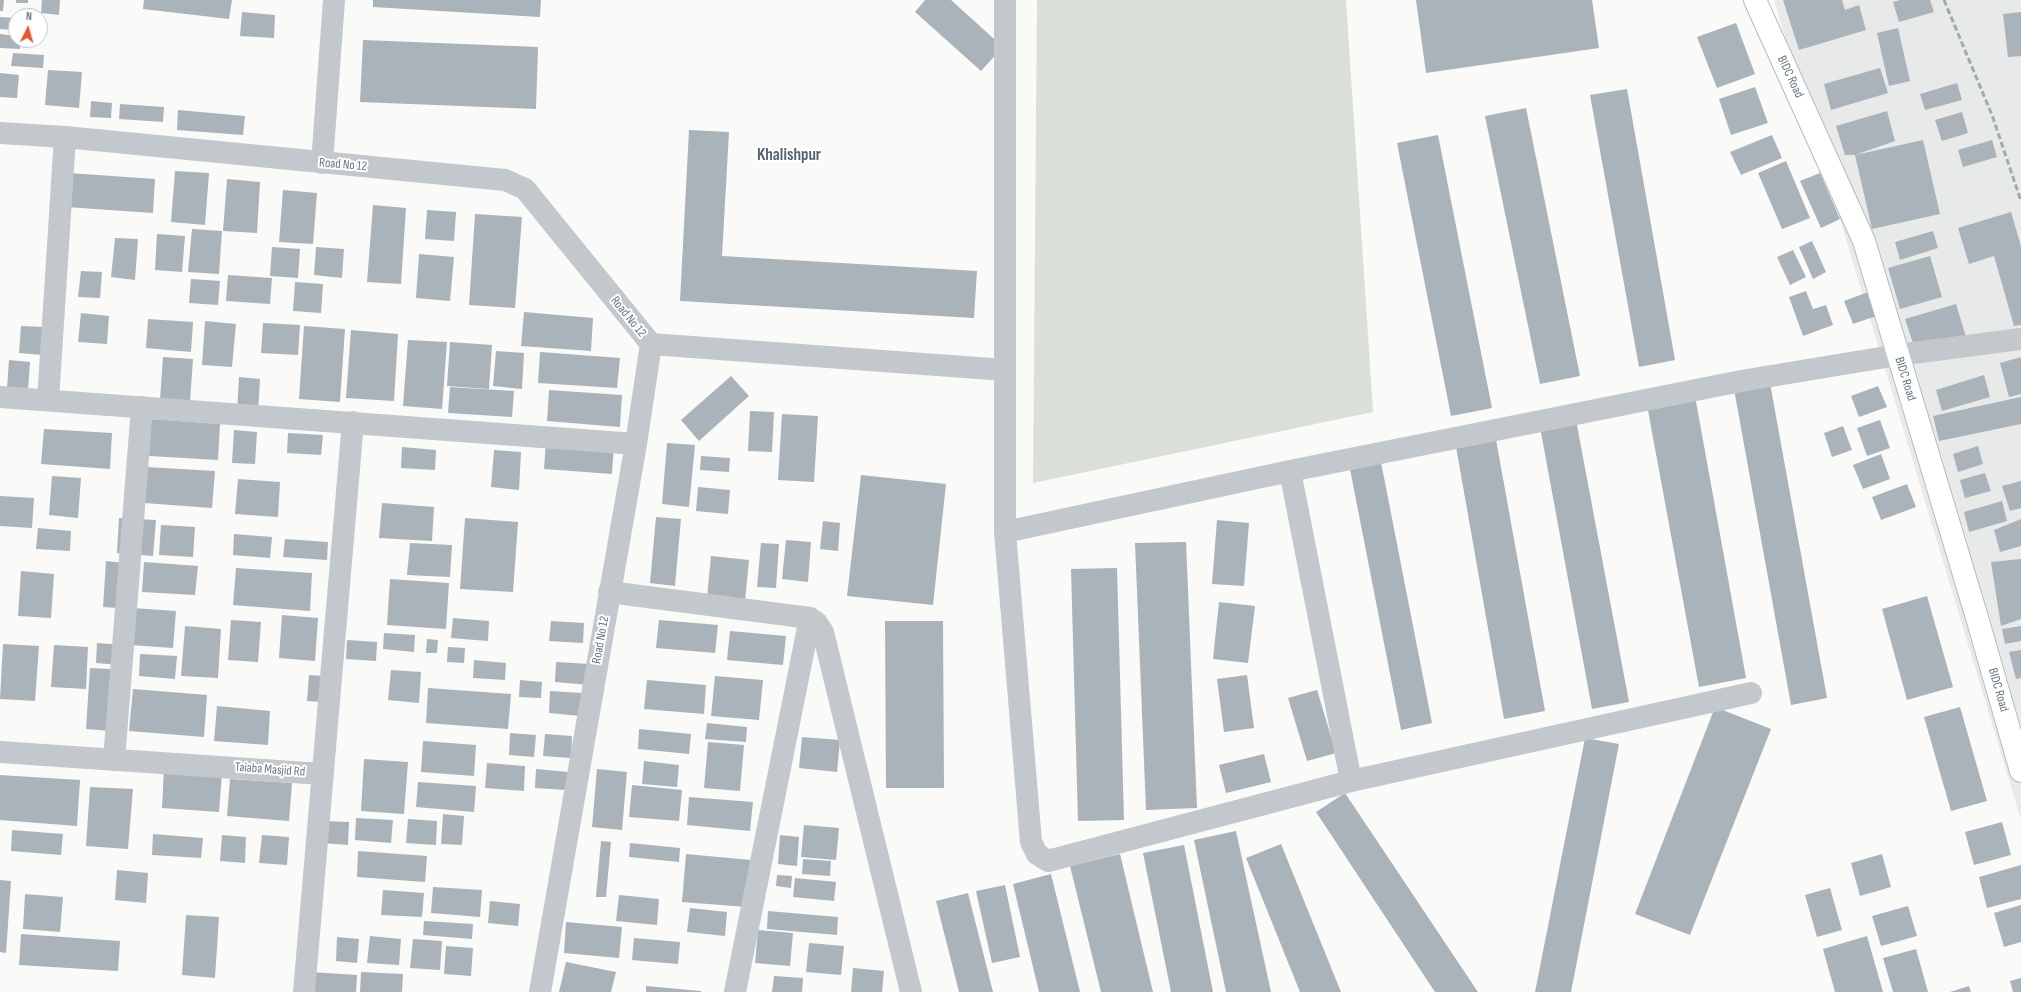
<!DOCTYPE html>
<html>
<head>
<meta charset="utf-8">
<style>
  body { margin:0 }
  #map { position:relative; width:2021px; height:992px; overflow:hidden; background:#fafaf8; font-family:"Sofia Sans Condensed",sans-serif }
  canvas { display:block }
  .north { position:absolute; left:8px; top:8px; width:40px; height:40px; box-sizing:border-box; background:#fff; border:1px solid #c1c8cd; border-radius:50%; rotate:5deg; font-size:11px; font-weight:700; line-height:16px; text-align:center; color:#657683 }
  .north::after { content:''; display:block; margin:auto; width:14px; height:18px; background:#e4572e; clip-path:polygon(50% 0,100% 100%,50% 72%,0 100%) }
</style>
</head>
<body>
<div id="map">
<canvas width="2021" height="992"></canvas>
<div class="north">N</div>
</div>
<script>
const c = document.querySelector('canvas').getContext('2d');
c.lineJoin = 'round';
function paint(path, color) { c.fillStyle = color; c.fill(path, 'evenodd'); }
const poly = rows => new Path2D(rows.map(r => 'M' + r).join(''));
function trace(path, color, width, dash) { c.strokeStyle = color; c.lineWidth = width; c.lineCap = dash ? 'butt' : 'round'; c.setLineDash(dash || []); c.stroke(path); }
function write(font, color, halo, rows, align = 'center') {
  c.font = font + ' "Sofia Sans Condensed",sans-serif'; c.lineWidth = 4; c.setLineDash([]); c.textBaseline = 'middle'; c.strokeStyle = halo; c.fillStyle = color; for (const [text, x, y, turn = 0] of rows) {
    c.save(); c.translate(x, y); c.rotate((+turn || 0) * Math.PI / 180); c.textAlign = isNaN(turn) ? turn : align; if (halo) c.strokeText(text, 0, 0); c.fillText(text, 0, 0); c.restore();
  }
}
paint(poly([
  [1774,0,2021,0,2021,820]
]), '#e8e9e9');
paint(poly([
  [1037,0,1346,0,1373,412,1033,483]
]), '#dadfd7');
paint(poly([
  [0,0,4,0,3,11,0,11],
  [16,0,28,0,28,3,16,3],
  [42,0,60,0,59,15,41,13],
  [144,0,232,0,229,19,143,9],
  [373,0,541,0,540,17,373,7],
  [925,0,951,0,1003,47,981,71,915,12],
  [1416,0,1592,0,1599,48,1426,73],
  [1783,0,1842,0,1845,10,1859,5,1866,30,1799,50],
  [1900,0,1930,0,1934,12,1899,22,1893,2],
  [21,9,37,10,36,16,21,16],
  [242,12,275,15,274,38,240,36],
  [2021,12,2021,56,2008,57,2003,14],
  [0,17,15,18,14,30,0,29],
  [1736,23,1755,74,1717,88,1697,37],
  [1898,28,1910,81,1889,86,1877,33],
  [0,34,16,36,16,40,21,40,20,49,0,48],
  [363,40,538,47,536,109,360,102],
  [13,53,44,55,43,68,11,66],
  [1880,68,1888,93,1831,110,1824,84],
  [48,70,82,72,79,108,45,105],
  [0,73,19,75,17,98,0,97],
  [1957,83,1962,100,1925,110,1920,94],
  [1755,87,1768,123,1731,135,1719,99],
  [1627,89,1675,360,1639,367,1590,95],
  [91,101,112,103,111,118,90,117],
  [120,104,164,107,163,122,119,119],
  [1526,108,1580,376,1540,384,1485,116],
  [178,110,245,116,243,135,177,130],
  [1887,111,1895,141,1855,155,1923,140,1940,214,1872,229,1855,155,1845,155,1836,126],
  [1962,112,1968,133,1942,141,1935,120],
  [689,130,729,132,722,256,977,271,974,318,680,301],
  [1438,135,1492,408,1451,416,1397,143],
  [1772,135,1782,158,1741,175,1730,152],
  [1992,140,1997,157,1963,167,1958,150],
  [1786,161,1810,218,1782,229,1758,173],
  [175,171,209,173,205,225,171,222],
  [69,173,155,179,153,213,66,207],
  [1820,173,1840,219,1821,228,1800,181],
  [227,179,260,182,257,233,223,231],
  [283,190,317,193,313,244,279,242],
  [373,205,406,208,401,284,367,282],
  [427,210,456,212,454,241,425,239],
  [2011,212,2021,246,2021,325,2014,326,1994,256,1969,264,1958,228],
  [475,214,522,217,515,308,469,305],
  [192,229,222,231,219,274,188,272],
  [1933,231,1938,248,1900,260,1895,242],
  [157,234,185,236,182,272,155,270],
  [115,238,138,239,135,280,111,277],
  [1812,241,1826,272,1813,279,1799,247],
  [272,247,300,249,298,278,270,276],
  [316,247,344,249,342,278,314,275],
  [1793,250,1806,277,1790,285,1777,257],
  [419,254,454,257,450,301,416,298],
  [1930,256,1942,297,1900,309,1888,268],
  [81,271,102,272,100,298,78,297],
  [228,275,272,278,270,304,226,301],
  [191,279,220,281,218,305,189,303],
  [295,282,323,284,321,313,293,311],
  [1806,291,1813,309,1826,305,1833,325,1803,336,1789,297],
  [1871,291,1879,315,1853,324,1844,301],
  [1956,304,1966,337,1916,352,1905,319],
  [524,312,593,318,591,351,521,346],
  [81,313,109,316,107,344,78,342],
  [148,319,193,322,191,352,146,348],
  [205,321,236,324,232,367,202,365],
  [263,323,300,325,298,355,261,353],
  [21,326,45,327,43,355,19,353],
  [304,326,345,329,340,402,299,399],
  [351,330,398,334,394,401,346,398],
  [408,340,447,342,442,409,403,406],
  [450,342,492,345,489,389,447,386],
  [496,351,524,353,522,389,493,386],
  [540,352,620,358,617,388,538,383],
  [163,357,193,359,190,402,160,400],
  [2021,357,2021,394,2009,397,2000,363],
  [9,360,30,362,28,390,7,388],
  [1984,375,1990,397,1942,411,1936,390],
  [731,376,749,396,699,441,681,420],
  [239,377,260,379,258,413,237,412],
  [1770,383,1827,698,1791,705,1734,389],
  [1878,386,1887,407,1859,417,1851,396],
  [450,387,514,391,512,417,448,413],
  [549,390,622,395,620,427,547,421],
  [1695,396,1746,678,1699,687,1647,405],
  [2021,397,2021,424,1939,441,1933,416],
  [750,411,774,412,772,452,748,451],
  [782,414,818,416,814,482,778,480],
  [151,419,220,424,218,460,149,456],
  [1576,420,1629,702,1592,709,1540,427],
  [1880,420,1890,448,1867,456,1857,428],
  [1843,426,1852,450,1832,457,1824,433],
  [44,429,112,433,110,469,41,464],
  [234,430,257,432,255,464,232,463],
  [288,433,323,435,321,455,287,453],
  [1495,434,1545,711,1504,719,1455,441],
  [546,440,614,445,612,474,544,469],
  [667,443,695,445,689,507,662,504],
  [1978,446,1983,464,1958,472,1953,454],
  [402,447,436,450,435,470,401,468],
  [494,450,521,452,519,490,491,487],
  [1881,454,1890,479,1863,489,1853,465],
  [701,456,730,458,729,472,700,470],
  [1380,457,1432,723,1401,730,1349,464],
  [146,467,215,471,212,508,144,503],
  [1985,473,1991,491,1965,498,1960,480],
  [861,475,946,484,933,605,847,596],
  [52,476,81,478,78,518,49,515],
  [238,479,280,482,278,517,235,514],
  [2021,481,2021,508,2010,511,2002,486],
  [1907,484,1916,507,1881,520,1872,497],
  [698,487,730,490,728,514,696,511],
  [0,496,34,498,32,528,0,526],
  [2002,501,2007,521,1969,532,1964,512],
  [382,503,434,507,432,541,379,538],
  [656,517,681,519,675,586,650,583],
  [119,518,156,520,153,556,117,553],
  [465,518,518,522,513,592,460,589],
  [2021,519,2021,546,2000,552,1994,530],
  [1217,520,1249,523,1244,586,1212,584],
  [823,521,840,523,838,551,820,549],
  [161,525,195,527,193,557,159,555],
  [38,528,71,531,70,551,36,549],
  [234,534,272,537,270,558,233,555],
  [285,539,328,542,327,560,283,557],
  [786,540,811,542,808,582,782,579],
  [1186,542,1197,808,1146,810,1135,543],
  [410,543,452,545,450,577,407,575],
  [761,543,779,544,776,588,757,587],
  [711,556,749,560,745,601,707,597],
  [2021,559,2021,619,2001,626,1991,562],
  [106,561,136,564,133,608,176,611,173,648,130,645,132,609,103,607],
  [144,562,198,566,195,595,142,592],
  [236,568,312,573,310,611,233,605],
  [1117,568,1124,820,1078,821,1071,569],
  [21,571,54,574,51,618,18,616],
  [390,579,449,583,446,629,387,625],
  [1927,596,1953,687,1907,700,1882,609],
  [1219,602,1255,606,1248,663,1213,659],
  [282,615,318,618,315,661,279,658],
  [453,618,489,621,488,641,451,638],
  [231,620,261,622,258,662,228,660],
  [659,620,718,625,715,653,656,648],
  [551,621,584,623,583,643,549,641],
  [885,621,943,621,944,788,886,788],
  [185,626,221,629,218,678,181,676],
  [2021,626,2021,641,2005,644,2002,629],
  [730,631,786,636,783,665,727,660],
  [384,633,415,635,414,652,383,649],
  [427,639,438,640,437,653,426,653],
  [347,640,377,642,376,661,346,659],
  [97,643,123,645,121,665,96,663],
  [3,644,39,646,35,701,0,699],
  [54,645,88,647,86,689,51,687],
  [448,647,465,648,464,663,447,662],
  [2021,650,2021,678,2016,679,2009,652],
  [140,654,177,656,175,679,139,676],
  [474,660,506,663,505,680,473,678],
  [556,662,590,664,589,685,555,682],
  [90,668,127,670,123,732,86,729],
  [391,670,421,672,419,703,388,700],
  [309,675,341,677,339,703,307,701],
  [1247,675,1254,728,1224,732,1217,679],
  [715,676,763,680,759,720,711,716],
  [520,680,542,682,541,698,519,697],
  [647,680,706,685,704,714,644,709],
  [428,688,511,694,508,729,426,723],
  [133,689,207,695,204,737,129,731],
  [1317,690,1336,753,1307,761,1288,698],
  [550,691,582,693,581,716,549,713],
  [217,706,270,711,268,745,214,741],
  [1715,707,1771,729,1690,935,1635,914],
  [1960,707,1987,801,1951,811,1924,717],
  [707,723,747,727,746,742,705,739],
  [639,729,691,734,689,754,638,749],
  [510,733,536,735,534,757,509,755],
  [545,734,572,736,571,758,543,756],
  [802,737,840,740,837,772,799,768],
  [1585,738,1619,744,1571,992,1535,992],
  [423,741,476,745,474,776,421,772],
  [708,742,744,745,740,791,704,788],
  [1264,754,1271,782,1226,793,1219,765],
  [364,759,408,762,404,814,361,811],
  [644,761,679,765,677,787,642,784],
  [487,763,525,766,524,791,485,788],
  [164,768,222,773,219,812,162,808],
  [536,769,568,772,567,790,535,788],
  [597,769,627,772,622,830,592,827],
  [0,775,80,780,77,826,0,820],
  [230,779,292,783,289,821,227,816],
  [418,782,476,786,474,812,416,807],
  [632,785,682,790,679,821,629,817],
  [90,787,133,789,128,849,86,846],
  [1345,793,1478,992,1435,992,1316,812],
  [689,797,753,802,750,831,687,825],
  [443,814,464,816,462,845,441,844],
  [356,818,393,820,391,843,355,840],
  [408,819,437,821,436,845,406,843],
  [324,821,349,822,348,845,322,843],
  [2002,822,2011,855,1974,865,1965,832],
  [804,825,839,828,836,860,801,857],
  [12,830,63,834,61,855,11,851],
  [1236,831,1271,992,1226,992,1194,840],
  [153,834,203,838,201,858,152,855],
  [222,835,246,837,245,863,220,861],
  [262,835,289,837,287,865,259,863],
  [780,835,799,837,797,866,778,864],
  [601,841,611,842,606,897,596,897],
  [630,843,680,848,679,862,629,857],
  [1281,844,1341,992,1300,992,1246,858],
  [1184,845,1213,992,1171,992,1143,853],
  [358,851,427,856,425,882,357,877],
  [686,854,751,860,747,907,682,902],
  [1120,854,1153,992,1101,992,1070,866],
  [1882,854,1891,887,1860,896,1851,863],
  [803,859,831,861,830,876,802,874],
  [2021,865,2021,899,1987,908,1979,877],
  [117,870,148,873,146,903,115,900],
  [1051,874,1080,992,1039,992,1013,884],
  [777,875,792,876,791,888,776,886],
  [795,878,836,882,834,901,793,897],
  [0,880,11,881,6,953,0,952],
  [1005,885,1020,957,992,963,976,891],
  [433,887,482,890,480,917,431,913],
  [1830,888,1842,930,1817,937,1805,895],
  [383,890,424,893,422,917,381,915],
  [968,893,993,992,959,992,936,901],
  [25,894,63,897,60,932,23,929],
  [619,895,659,899,657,925,616,921],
  [490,901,520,904,518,926,488,923],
  [2021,905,2021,942,2004,947,1994,913],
  [1908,906,1917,936,1881,946,1872,916],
  [690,908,727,912,725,936,687,932],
  [768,911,838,917,837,935,767,929],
  [186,915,219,917,215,978,182,975],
  [424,921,473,924,472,939,423,935],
  [566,922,622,927,619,958,564,953],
  [758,930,793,933,790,966,755,963],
  [21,934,120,941,118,971,19,965],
  [370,936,401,939,399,965,367,963],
  [1867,936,1883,992,1835,992,1823,949],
  [337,937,359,939,357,963,336,961],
  [634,938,680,942,678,964,632,960],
  [413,939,442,941,440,970,410,968],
  [809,943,844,946,841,975,806,972],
  [446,946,473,948,471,976,444,974],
  [1916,949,1928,992,1893,992,1883,958],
  [566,962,616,972,611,992,559,992],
  [853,968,884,971,882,992,851,992],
  [310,972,357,975,356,992,309,992],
  [361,972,403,974,402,992,360,992],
  [774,976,803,978,802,992,772,992],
  [2021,978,2021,992,2013,992,2010,981],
  [646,986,701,991,701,992,646,992],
  [1969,986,1971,992,1950,992]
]), '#aab3b9');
const major = poly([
  [1755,0,1864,241,1978,621,2021,771]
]);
trace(major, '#b5babe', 24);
trace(poly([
  [0,133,65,137,505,180,525,189,651,344,636,444,540,992],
  [322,163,334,0],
  [651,344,1005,370],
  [0,397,636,444],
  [48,400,65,137],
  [1290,471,1351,781],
  [1005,532,1005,0],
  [609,592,810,618,735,992],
  [810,618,817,623,823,632,911,992],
  [1751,693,1351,781,1048,861,1037,854,1031,842,1005,532,1290,471,1741,381,1898,355,2021,339],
  [0,752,322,774],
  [114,760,142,407],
  [304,992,353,422]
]), '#c3c8cc', 22);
trace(major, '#fff', 22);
trace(poly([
  [1944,0,1992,115,2021,201]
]), '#a2aab0', 3, [6, 3]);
write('13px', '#657683', '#fff', [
  ["BIDC Road",1790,77,65],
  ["Road No 12",343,165,5],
  ["Road No 12",628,317,51],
  ["BIDC Road",1905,379,73],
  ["Road No 12",601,640,-80],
  ["BIDC Road",1998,690,74],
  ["Taiaba Masjid Rd",270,770,4]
]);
write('bold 17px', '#57646e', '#fff', [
  ["Khalishpur",789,156]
]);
</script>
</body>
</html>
